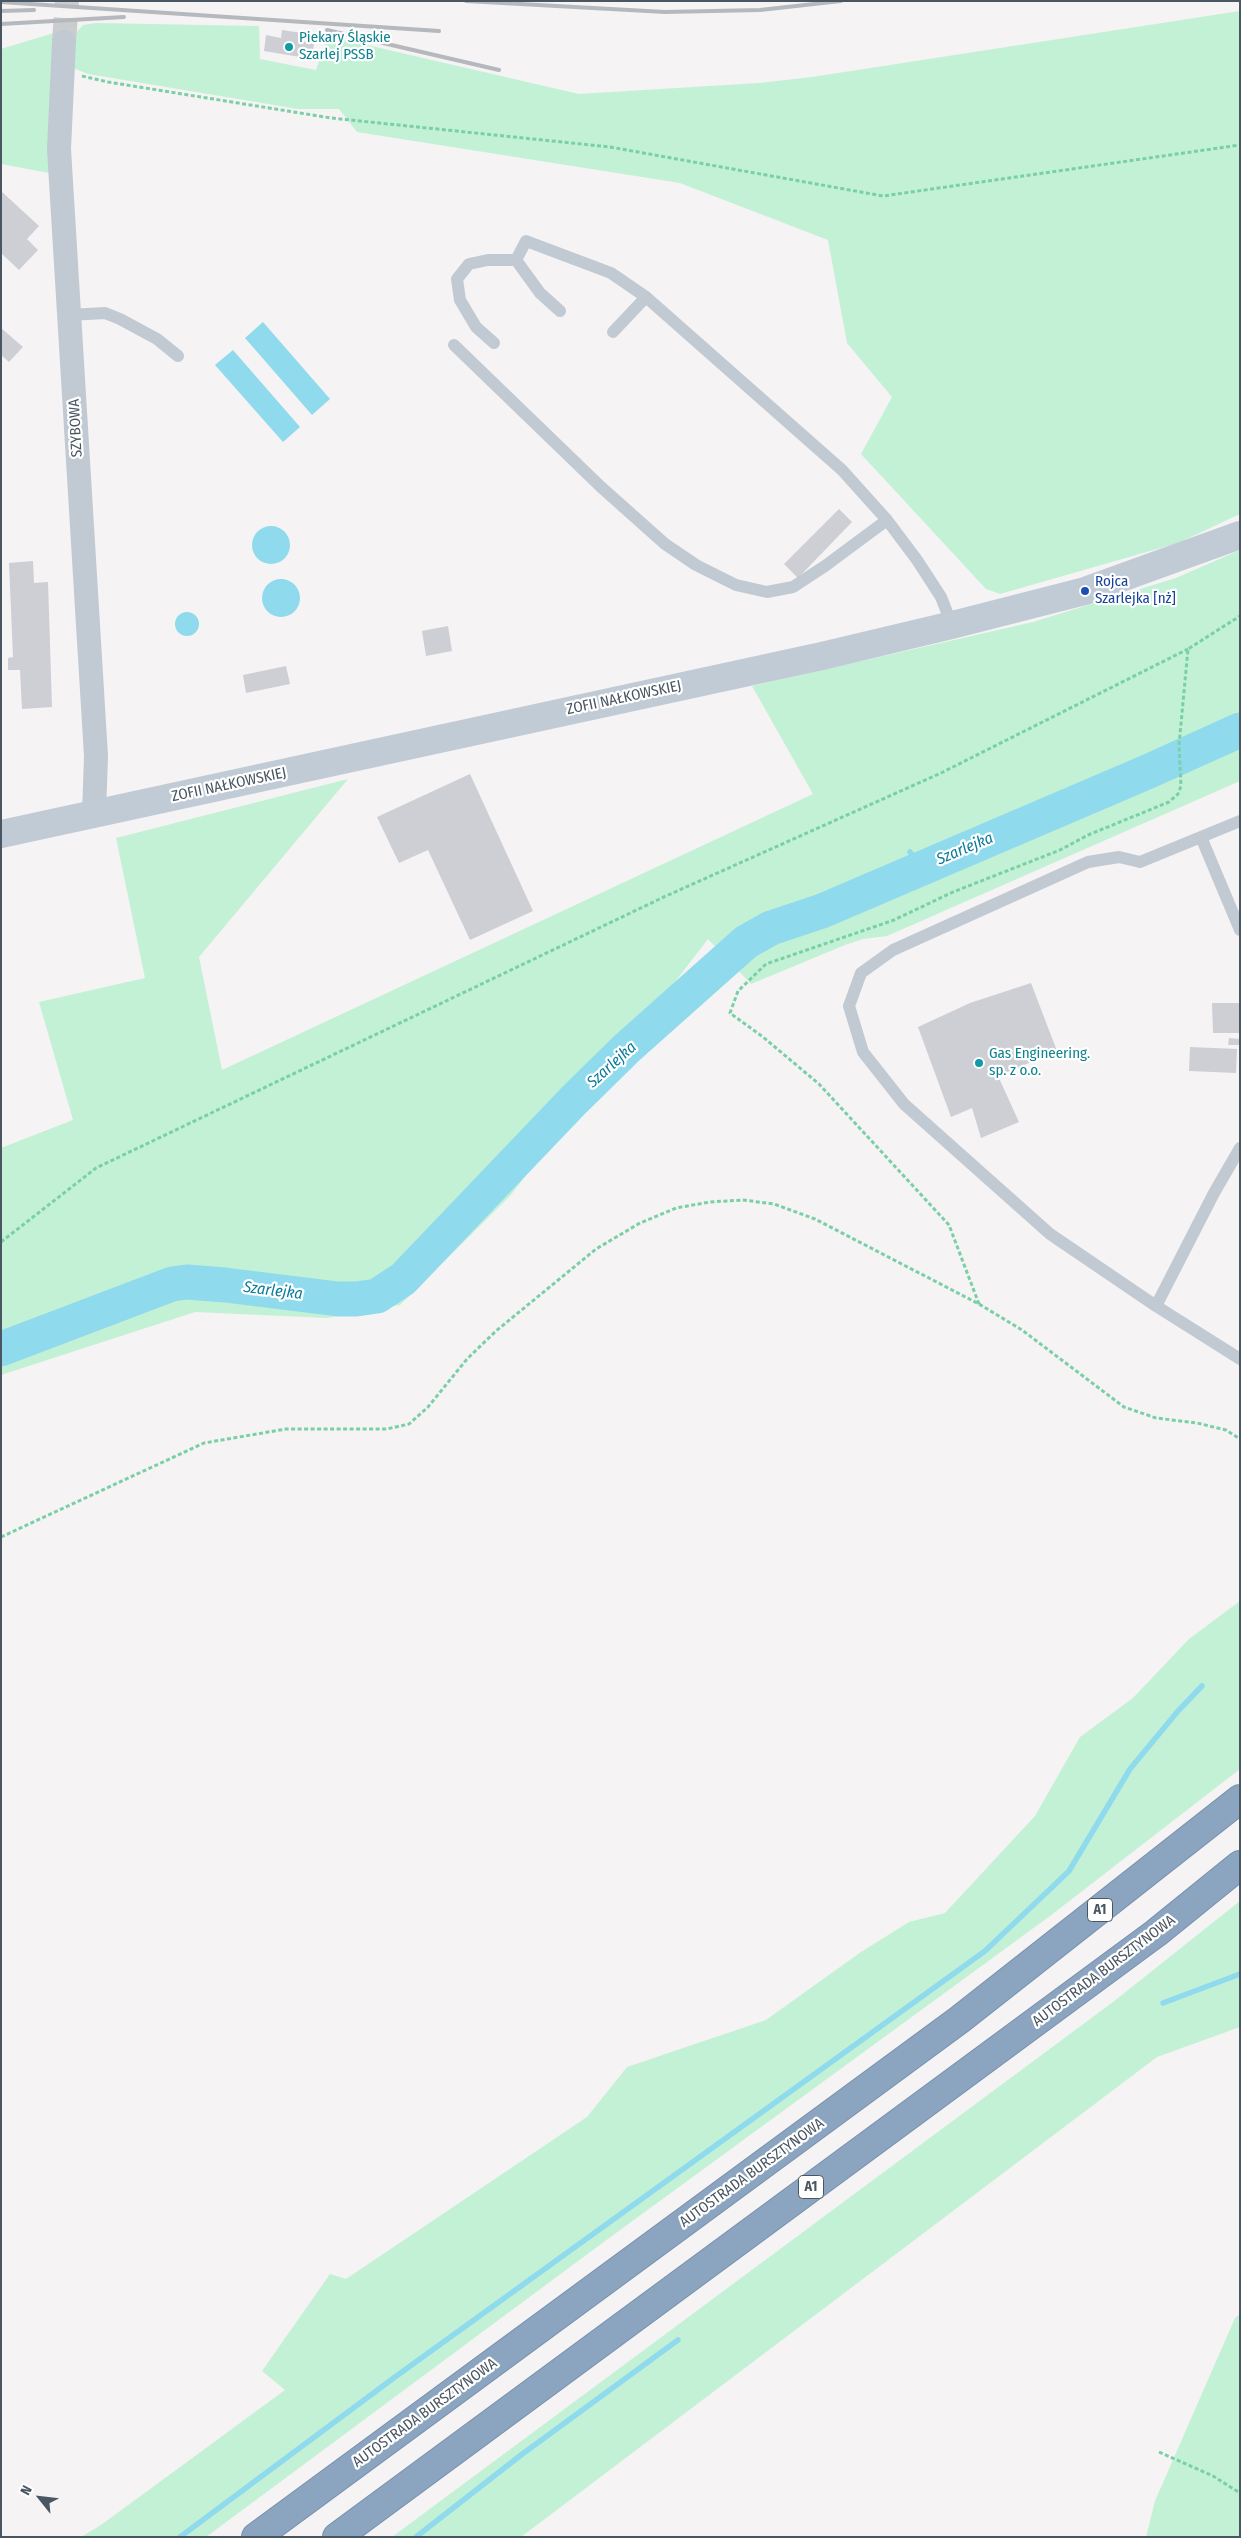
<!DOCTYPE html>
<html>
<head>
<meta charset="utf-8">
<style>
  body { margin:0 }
  #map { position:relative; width:1241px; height:2538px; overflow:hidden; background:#f5f3f3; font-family:"Fira Sans Condensed",sans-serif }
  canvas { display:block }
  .frame { position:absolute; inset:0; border:2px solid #4a5661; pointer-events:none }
  .north { position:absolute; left:15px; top:2473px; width:50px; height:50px; -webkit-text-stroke:4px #fff; paint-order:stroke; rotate:299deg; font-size:14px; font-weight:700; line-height:20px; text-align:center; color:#4a5661 }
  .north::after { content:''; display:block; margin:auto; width:18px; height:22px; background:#4a5661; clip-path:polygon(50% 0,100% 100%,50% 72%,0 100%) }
</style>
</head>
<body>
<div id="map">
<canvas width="1241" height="2538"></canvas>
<div class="frame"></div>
<div class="north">N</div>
</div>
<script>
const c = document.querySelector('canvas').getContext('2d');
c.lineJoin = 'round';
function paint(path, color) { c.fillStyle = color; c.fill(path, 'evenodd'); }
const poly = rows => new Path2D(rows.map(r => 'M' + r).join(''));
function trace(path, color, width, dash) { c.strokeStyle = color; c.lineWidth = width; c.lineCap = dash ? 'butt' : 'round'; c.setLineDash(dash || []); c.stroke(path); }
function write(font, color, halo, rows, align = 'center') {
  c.font = font + ' "Fira Sans Condensed",sans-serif'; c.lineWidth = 4.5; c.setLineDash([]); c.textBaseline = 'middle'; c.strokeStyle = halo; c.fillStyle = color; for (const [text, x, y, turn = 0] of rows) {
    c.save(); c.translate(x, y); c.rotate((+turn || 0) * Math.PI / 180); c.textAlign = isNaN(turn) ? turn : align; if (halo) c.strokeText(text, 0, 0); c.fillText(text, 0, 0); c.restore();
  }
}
paint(poly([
  [1240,11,1240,514,1178,543,1000,594,986,589,861,454,892,397,847,343,828,240,680,183,357,132,339,109,298,109,88,74,73,68,68,52,74,35,83,25,96,23,259,26,260,59,316,70,328,36,579,94,759,83,812,77],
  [57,32,49,173,1,164,1,49],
  [1240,550,1240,781,887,936,863,939,845,945,751,984,708,939,510,1196,400,1305,327,1318,195,1312,1,1375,1,1148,73,1120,39,1002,145,978,116,838,348,779,199,957,222,1070,813,794,752,686,1033,622,1176,578],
  [1240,1601,1240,1769,1050,1916,605,2241,206,2537,81,2537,101,2525,285,2390,262,2371,330,2274,346,2279,587,2117,627,2067,766,2020,861,1952,909,1922,945,1913,1035,1816,1080,1737,1133,1698,1189,1639],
  [1240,1901,1240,2027,1157,2057,521,2537,392,2537,1113,2002],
  [1240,2314,1240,2537,1146,2537,1155,2501,1235,2318]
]), '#c3f1d5');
paint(poly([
  [263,322,330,399,312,415,245,338],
  [233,350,300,427,283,442,215,365],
  '252 545a19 19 0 1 1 38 0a19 19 0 1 1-38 0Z',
  '262 598a19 19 0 1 1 38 0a19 19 0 1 1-38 0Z',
  '175 624a12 12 0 1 1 24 0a12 12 0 1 1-24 0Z'
]), '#90daee');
trace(poly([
  [910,852,923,867],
  [1163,2003,1240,1974],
  [180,2537,395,2377,985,1951,1069,1871,1130,1769,1178,1711,1202,1686],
  [416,2537,521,2455,678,2340]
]), '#90daee', 5.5);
trace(poly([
  [1,1349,172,1284,187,1282,225,1285,338,1299,356,1299,377,1296,403,1279,574,1100,627,1048,746,942,771,928,822,911,1147,772,1240,730]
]), '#90daee', 35);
paint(poly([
  [282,30,302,33,301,41,314,43,312,59,264,51,266,35,281,38],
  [1,191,39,226,27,239,38,250,19,270,1,253],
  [1,328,23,347,9,362,1,355],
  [839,509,852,522,798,578,784,564],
  [33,561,34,583,48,582,52,707,22,709,20,670,8,670,8,658,13,657,9,563],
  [448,626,452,651,426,656,422,631],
  [286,666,290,684,246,693,243,675],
  [470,774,533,911,470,940,428,850,399,863,377,817],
  [1031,983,1057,1051,998,1076,1019,1122,981,1138,972,1108,951,1117,918,1027,970,1003],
  [1212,1003,1240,1003,1240,1033,1213,1033],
  [1229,1038,1240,1039,1240,1045,1228,1045],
  [1190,1047,1237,1049,1236,1073,1189,1071]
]), '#cdcfd5');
trace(poly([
  [64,42,67,1]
]), '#caccce', 24, [24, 12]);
const highway = poly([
  [256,2537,959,2020,1240,1799],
  [337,2537,1156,1933,1240,1865]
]);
trace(highway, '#7690ad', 30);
trace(poly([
  [82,76,108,82,331,118,610,147,883,196,1240,145],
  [1,1242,96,1168,666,896,941,773,1188,649],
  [979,1304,949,1225,819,1084,763,1037,730,1013,738,991,766,964,894,920,953,892,1060,850,1088,835,1169,802,1178,794,1181,786,1179,745,1188,649,1240,616],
  [1,1537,204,1443,286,1429,387,1429,409,1424,428,1407,467,1359,496,1331,596,1249,640,1223,676,1208,710,1202,743,1200,774,1204,815,1219,979,1304,1022,1330,1124,1407,1156,1418,1197,1423,1226,1430,1240,1439],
  [1159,2452,1213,2476,1240,2493]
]), '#7ad0a6', 3, [4, 2.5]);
trace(poly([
  [560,311,540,293,516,260,526,241,611,273,646,297,842,470,887,520,917,560,941,597,952,625],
  [69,315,105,313,120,319,157,339,178,356],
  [613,332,646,297],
  [494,343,476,327,460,300,457,279,469,264,488,260,516,260],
  [454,345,601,487,665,544,696,565,736,585,767,592,793,587,825,566,887,520],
  [1201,837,1240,821],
  [1240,1148,1214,1193,1156,1306,1240,1359],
  [1156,1306,1050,1234,904,1104,863,1052,849,1006,861,973,893,950,1088,862,1119,857,1140,862,1201,837,1240,930]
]), '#c1cad2', 12);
trace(poly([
  [64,42,59,149,96,756,94,814]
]), '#c1cad2', 24);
trace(poly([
  [1,834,822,656,952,625,1085,591,1240,535]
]), '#c1cbd6', 28);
trace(highway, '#8ba5c1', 28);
trace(poly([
  [466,1,665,12,760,10,841,1],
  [1,2,439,31],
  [1,11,34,10],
  [1,24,124,17],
  [327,30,499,70]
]), '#b5b8bd', 4);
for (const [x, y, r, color] of [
  [289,47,5,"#0f9aa8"],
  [1085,591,5,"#1a4fb4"],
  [979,1063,5,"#0f9aa8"]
]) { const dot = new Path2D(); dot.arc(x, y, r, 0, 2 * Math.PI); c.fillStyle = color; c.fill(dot); trace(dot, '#fff', 2); }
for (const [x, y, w] of [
  [1100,1910,25],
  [811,2187,25]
]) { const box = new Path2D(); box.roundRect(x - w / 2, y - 11.5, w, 23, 4); c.fillStyle = '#fff'; c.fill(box); trace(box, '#4a5661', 1); }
write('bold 14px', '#4a5661', null, [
  ["A1",1100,1910],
  ["A1",811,2187]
]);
write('15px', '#0d838f', '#fff', [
  ["Piekary Śląskie",299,38],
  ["Szarlej PSSB",299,55],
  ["Gas Engineering.",989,1054],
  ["sp. z o.o.",989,1071]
], 'left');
write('15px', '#4a5661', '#fff', [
  ["SZYBOWA",76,428,-93],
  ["ZOFII NAŁKOWSKIEJ",624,698,-12],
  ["ZOFII NAŁKOWSKIEJ",229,785,-12],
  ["AUTOSTRADA BURSZTYNOWA",1104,1971,-37],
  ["AUTOSTRADA BURSZTYNOWA",752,2173,-36],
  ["AUTOSTRADA BURSZTYNOWA",425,2413,-36]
]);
write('15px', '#164399', '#fff', [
  ["Rojca",1095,582],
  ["Szarlejka [nż]",1095,599]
], 'left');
write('italic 16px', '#0c7c9b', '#fff', [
  ["Szarlejka",965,849,-23],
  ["Szarlejka",612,1065,-42],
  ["Szarlejka",273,1291,7]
]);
</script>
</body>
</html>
